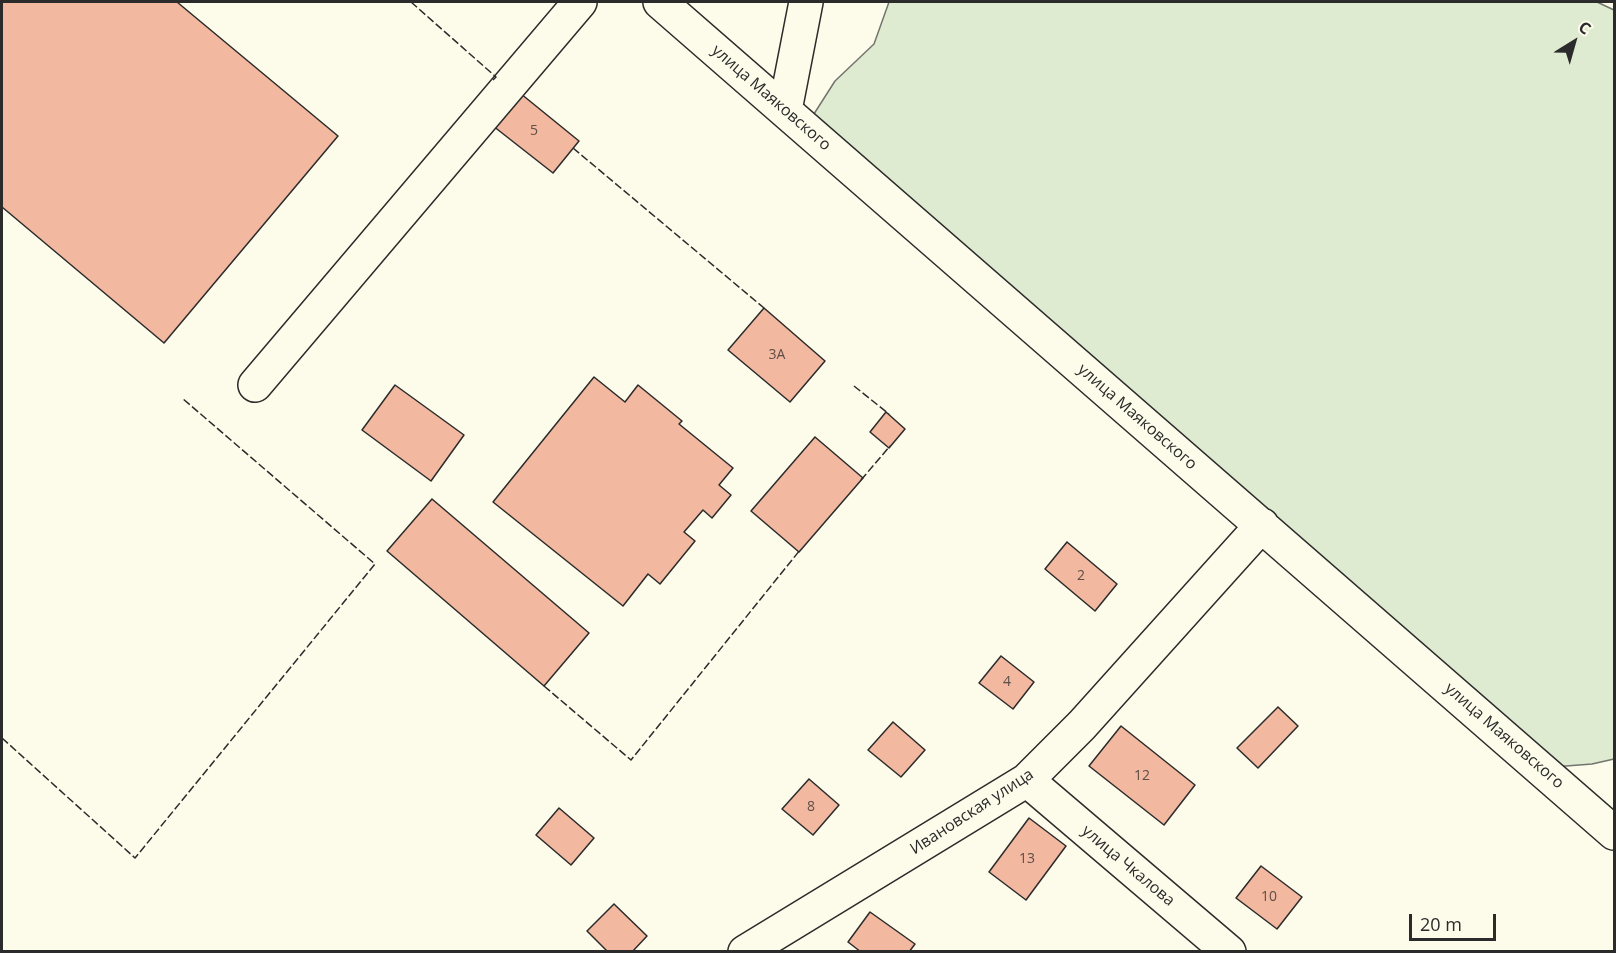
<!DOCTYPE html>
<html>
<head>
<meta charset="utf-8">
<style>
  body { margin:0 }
  #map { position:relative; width:1616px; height:953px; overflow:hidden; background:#fdfbea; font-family:"Open Sans",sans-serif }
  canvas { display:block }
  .frame { position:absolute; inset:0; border:3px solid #2b2b2b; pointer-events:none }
  .north { position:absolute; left:1544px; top:12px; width:60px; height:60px; -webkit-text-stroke:4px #fdfbea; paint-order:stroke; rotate:37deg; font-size:16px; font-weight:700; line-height:24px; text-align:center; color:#2b2b2b }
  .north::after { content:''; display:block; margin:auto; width:21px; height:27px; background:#2b2b2b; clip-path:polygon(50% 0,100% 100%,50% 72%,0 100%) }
  .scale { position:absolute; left:1409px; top:914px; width:87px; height:27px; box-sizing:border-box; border:3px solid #2b2b2b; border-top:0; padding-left:8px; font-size:18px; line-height:21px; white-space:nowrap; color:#2b2b2b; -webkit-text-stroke:4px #fdfbea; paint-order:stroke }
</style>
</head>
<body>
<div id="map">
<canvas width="1616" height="953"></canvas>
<div class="frame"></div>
<div class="north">С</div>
<div class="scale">20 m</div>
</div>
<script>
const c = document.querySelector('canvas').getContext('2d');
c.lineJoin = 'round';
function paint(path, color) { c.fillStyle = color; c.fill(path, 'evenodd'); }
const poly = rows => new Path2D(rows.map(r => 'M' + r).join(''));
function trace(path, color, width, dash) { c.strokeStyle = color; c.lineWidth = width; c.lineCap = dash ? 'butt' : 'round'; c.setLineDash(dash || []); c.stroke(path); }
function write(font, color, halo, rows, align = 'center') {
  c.font = font + ' "Open Sans",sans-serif'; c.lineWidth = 4.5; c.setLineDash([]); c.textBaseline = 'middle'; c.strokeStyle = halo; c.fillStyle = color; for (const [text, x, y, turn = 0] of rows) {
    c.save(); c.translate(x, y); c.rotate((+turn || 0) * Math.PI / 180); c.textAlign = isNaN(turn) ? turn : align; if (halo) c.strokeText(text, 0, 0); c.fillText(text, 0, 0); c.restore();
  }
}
const green = poly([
  [889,2,1597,2,1614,10,1614,759,1592,764,1540,768,805,128,835,81,874,44,889,2]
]);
paint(green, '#deebd1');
trace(green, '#74746e', 1.5);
const building = poly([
  [2,2,177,2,338,136,164,343,2,207,2,2],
  [515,89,579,141,553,173,488,122,515,89],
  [764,308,825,361,790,402,728,350,764,308],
  [594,377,625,402,638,385,682,421,679,424,733,468,719,485,731,495,712,518,703,510,684,532,695,541,660,584,648,574,623,606,493,502,594,377],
  [395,385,464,435,431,481,362,430,395,385],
  [886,412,905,429,889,448,870,432,886,412],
  [815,437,863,478,799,552,751,511,815,437],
  [432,499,589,633,544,686,387,551,432,499],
  [1067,542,1117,584,1095,611,1045,569,1067,542],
  [1001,656,1034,682,1013,709,979,683,1001,656],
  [1278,707,1298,726,1258,768,1237,748,1278,707],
  [893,722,925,750,901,777,868,750,893,722],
  [1121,726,1195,785,1164,825,1089,766,1121,726],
  [809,779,839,805,813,835,782,809,809,779],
  [559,808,594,838,571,865,536,835,559,808],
  [1029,818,1066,846,1026,900,989,872,1029,818],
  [1261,866,1302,897,1277,929,1236,898,1261,866],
  [614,904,647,936,632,952,608,952,587,931,614,904],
  [870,912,915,944,909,952,861,952,848,942,870,912]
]);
paint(building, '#f2b8a0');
trace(building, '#2b2b2b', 1.5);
const minor = poly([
  [660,2,1614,833],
  [785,110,806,2],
  [255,385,580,2],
  [1027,780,1229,952],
  [745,952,1027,780,1082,725,1262,525]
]);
trace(minor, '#2b2b2b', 36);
trace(minor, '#fdfbea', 33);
trace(poly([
  [411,2,496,77,493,80],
  [573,148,764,308],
  [854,386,889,414],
  [861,480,890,446],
  [544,686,631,760,800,550],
  [2,738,135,858,375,564,182,398]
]), '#2b2b2b', 1.5, [8, 3]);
write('14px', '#5d4e48', null, [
  ["5",534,131],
  ["3А",777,355],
  ["2",1081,576],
  ["4",1007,682],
  ["12",1142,776],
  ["8",811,807],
  ["13",1027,859],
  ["10",1269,897]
]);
write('16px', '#2b2b2b', '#fdfbea', [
  ["улица Маяковского",771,98,41],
  ["улица Маяковского",1137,417,41],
  ["улица Маяковского",1504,736,41],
  ["Ивановская улица",972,812,-33],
  ["улица Чкалова",1128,866,40]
]);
</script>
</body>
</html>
